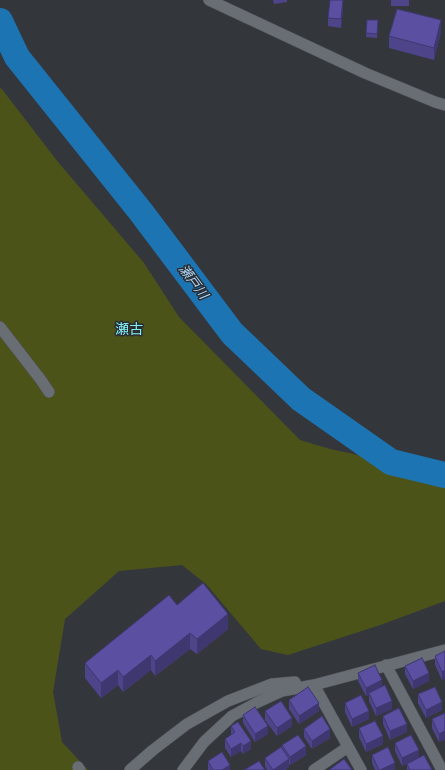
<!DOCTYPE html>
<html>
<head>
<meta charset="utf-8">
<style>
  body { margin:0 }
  canvas { display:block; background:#33373c }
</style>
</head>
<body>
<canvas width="445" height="770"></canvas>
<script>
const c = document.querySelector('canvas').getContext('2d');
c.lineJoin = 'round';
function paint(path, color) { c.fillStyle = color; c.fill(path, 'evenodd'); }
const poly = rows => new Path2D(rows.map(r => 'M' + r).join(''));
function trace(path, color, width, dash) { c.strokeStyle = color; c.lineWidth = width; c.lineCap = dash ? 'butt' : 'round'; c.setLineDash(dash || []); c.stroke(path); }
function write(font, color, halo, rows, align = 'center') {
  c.font = font + ' "Work Sans","Noto Sans JP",sans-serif'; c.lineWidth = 3; c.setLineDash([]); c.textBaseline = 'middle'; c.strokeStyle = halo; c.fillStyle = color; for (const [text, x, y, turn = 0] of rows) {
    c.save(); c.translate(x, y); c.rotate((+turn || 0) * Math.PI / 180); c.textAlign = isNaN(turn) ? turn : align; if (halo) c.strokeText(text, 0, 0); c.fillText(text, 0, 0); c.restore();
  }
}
paint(poly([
  [1,88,58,162,144,263,179,317,300,440,330,449,391,462,445,485,445,601,383,624,288,655,261,649,206,584,182,565,119,571,65,619,53,692,62,742,88,770,0,770,0,89]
]), '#4c5319');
trace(poly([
  [0,21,17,57,141,212,232,333,301,399,391,462,445,475]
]), '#1c74b3', 26);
const minor = poly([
  [209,0,365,73,435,102,445,105],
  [0,327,41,380,49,392],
  [386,665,442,770],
  [314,685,361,770],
  [78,767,80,770],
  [130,770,153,750,187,724,228,701,272,684,295,682],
  [183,770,204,742,232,716,258,702,282,691,314,685,445,650],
  [314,770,348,747]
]);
trace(minor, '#505358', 12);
trace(minor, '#696e74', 11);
paint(poly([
  [273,0,287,0,287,2,274,4],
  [391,0,409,0,409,6,391,6],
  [343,8,341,28,328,26,328,18],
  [378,25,377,38,366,37,366,33],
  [441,32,434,60,389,48,389,36],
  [177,605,228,629,197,654,190,649,155,676,151,670,123,692,118,685,101,698,85,678,85,663],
  [445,651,442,680,435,665,435,656],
  [405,666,429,681,413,689,405,674],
  [358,673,382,687,392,709,376,716,369,701,369,695,366,696,358,681],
  [418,694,442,710,426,718,418,703],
  [289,700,319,711,299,724,289,709],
  [345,703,369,719,352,727,345,712],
  [265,711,292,726,277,736,265,720],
  [445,713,439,742,432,728,432,719],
  [243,715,268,734,255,742,243,723],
  [383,716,407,732,390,740,383,724],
  [231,726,251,749,243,754,241,751,231,757,225,748,225,739,231,735],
  [359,728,383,744,366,752,359,737],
  [304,729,330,738,312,749,304,737],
  [395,743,419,758,432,770,407,770,407,764,402,766,395,751],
  [282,745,306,755,290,765,289,764,289,767,285,770,267,770,265,766,265,758,282,749],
  [372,755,395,770,375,770,372,763],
  [208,761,230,770,208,770]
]), '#4d448a');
paint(poly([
  [343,0,343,8,341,28,341,19],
  [441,20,441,32,434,60,434,48],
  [228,614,228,629,197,654,197,639],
  [190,633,190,649,155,676,155,661],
  [151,655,151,670,123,692,123,677],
  [118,670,118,685,101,698,101,683],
  [445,670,445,679,442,680,442,672],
  [429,673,429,681,413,689,413,681],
  [382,680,382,689,369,693,369,695,366,696,366,688],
  [392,701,392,709,376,716,376,708],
  [442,702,442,710,426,718,426,710],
  [319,703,319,711,299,724,299,716],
  [369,711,369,719,352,727,352,719],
  [292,718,292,726,277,736,277,728],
  [407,724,407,732,390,740,390,731],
  [268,726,268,734,255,742,255,734],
  [330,729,330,738,312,749,312,741],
  [445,731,445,740,439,742,439,734],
  [383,736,383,744,366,752,366,744],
  [251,741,251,749,243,754,243,746],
  [241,743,241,751,231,757,231,749],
  [306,746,306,755,290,765,290,757],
  [419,750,419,758,402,766,402,758],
  [289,759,289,767,285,770,273,770],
  [395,763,395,770,380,770],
  [230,765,230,770,222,770]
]), '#3f3770');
const building = poly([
  [330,0,343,0,341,19,328,18,330,0],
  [397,9,441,20,434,48,389,36,397,9],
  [367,20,378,20,377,34,366,33,367,20],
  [203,583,228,614,197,639,190,633,155,661,151,655,123,677,118,670,101,683,85,663,169,595,177,605,203,583],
  [445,651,445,670,442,672,435,656,445,651],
  [422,658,429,673,413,681,405,666,422,658],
  [375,665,382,680,366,688,358,673,375,665],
  [385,685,392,701,376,708,369,693,385,685],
  [308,687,319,703,299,716,289,700,308,687],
  [435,687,442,702,426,710,418,694,435,687],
  [361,695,369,711,352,719,345,703,361,695],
  [281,701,292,718,277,728,265,711,281,701],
  [255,707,268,726,255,734,243,715,255,707],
  [399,708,407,724,390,731,383,716,399,708],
  [445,713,445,731,439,734,432,719,445,713],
  [322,716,330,729,312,741,304,729,322,716],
  [375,721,383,736,366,744,359,728,375,721],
  [238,722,251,741,243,746,241,743,231,749,225,739,235,732,231,726,238,722],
  [298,735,306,746,290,757,282,745,298,735],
  [411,735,419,750,402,758,395,743,411,735],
  [281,747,289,759,273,770,265,758,281,747],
  [388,747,395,763,380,770,379,770,372,755,388,747],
  [222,752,230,765,222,770,213,770,208,761,222,752],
  [424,755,432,770,410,770,407,764,424,755],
  [344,759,352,770,329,770,344,759],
  [259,761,265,770,244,770,259,761]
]);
paint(building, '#5a4fa0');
trace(building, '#3f3770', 1);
write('italic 13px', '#aed4f6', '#292d32', [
  ["瀬戸川",193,282,53]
]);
write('14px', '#82edf3', '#292d32', [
  ["瀬古",129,330]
]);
</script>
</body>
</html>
